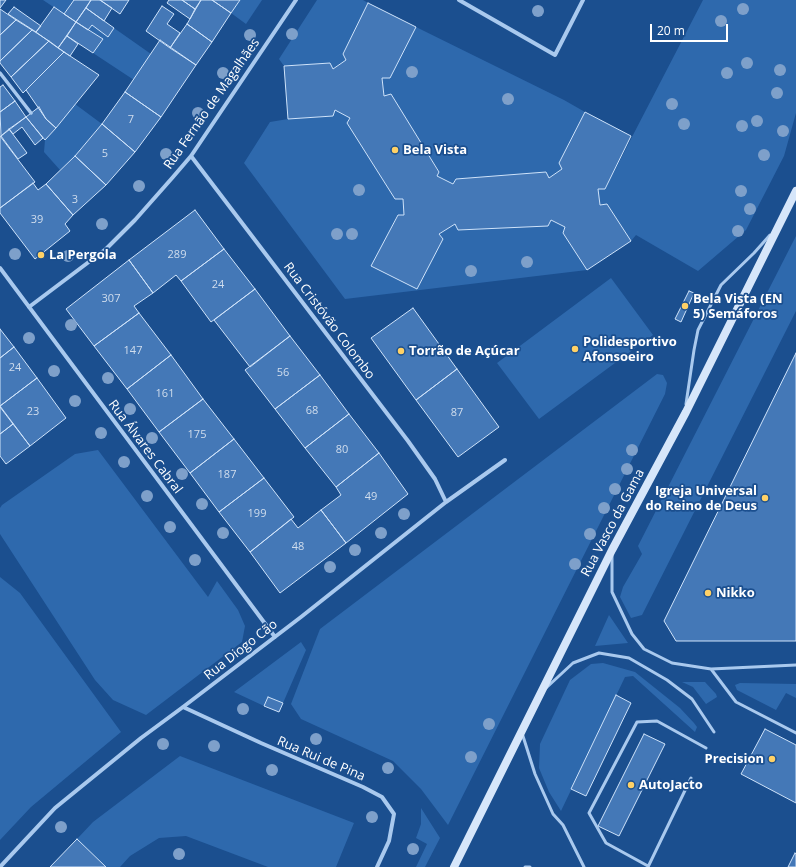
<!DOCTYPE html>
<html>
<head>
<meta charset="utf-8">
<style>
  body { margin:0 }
  #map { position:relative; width:796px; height:867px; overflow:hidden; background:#1b4f8f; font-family:"Open Sans",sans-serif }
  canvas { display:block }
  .scale { position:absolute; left:650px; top:24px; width:78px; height:18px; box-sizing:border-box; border:2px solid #fff; border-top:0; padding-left:5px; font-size:12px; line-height:14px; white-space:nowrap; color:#fff; -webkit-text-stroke:3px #1b4f8f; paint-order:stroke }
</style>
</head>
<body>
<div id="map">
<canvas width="796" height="867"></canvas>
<div class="scale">20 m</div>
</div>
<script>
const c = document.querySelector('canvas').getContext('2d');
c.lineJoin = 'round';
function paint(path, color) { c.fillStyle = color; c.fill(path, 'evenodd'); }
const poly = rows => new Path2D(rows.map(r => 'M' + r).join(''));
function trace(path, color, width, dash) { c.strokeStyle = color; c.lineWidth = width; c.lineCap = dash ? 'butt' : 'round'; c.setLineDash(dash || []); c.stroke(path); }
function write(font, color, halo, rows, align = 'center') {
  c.font = font + ' "Open Sans",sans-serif'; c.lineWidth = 3.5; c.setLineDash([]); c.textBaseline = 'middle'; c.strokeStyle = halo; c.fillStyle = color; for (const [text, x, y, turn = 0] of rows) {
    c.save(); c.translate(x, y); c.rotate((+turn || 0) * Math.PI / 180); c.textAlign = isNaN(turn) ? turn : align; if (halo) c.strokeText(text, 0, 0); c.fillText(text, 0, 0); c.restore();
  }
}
paint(poly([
  [43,0,74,0,64,14],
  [240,0,262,0,246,24,231,13],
  [317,0,363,0,368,3,343,54,346,60,333,69,329,63,284,66,279,59],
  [703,0,796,0,796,113,784,156,746,230,698,271,636,235,631,241,607,204,600,205,598,189,605,189],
  [92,25,108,37,114,28,151,54,134,80,93,53,103,39,88,30],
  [416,27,564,100,585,112,559,163,562,169,549,178,546,172,456,179,453,184,437,176,439,171,391,95,384,96,382,78,390,78],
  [75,104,102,124,75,156,60,170,44,152,45,140],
  [335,110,350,118,347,123,395,199,403,199,404,215,397,216,372,266,417,289,443,239,439,234,455,224,458,230,551,220,565,227,563,233,587,270,345,299,244,163,270,122,288,119,332,116],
  [796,236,796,311,642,615,631,618,620,597,623,587,642,554,638,546],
  [611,278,653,335,539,419,497,363],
  [657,374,663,375,667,383,665,394,448,825,421,789,393,761,301,719,291,704,320,629],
  [98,450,208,597,217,581,238,610,245,626,242,642,146,715,113,700,95,680,0,534,0,508,2,505,75,454],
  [0,577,20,593,121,732,31,807,0,840],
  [609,615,628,643,595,646],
  [301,642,306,650,283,703,268,697,264,706,234,692],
  [603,663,635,672,680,708,694,723,697,727,695,732,633,676,625,677,561,811,549,792,539,768,540,744,570,680,591,664],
  [682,682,705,682,716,694,717,697,706,704,693,687],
  [740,683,796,684,796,698,786,693,776,710,737,690,735,685],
  [180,756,354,823,336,867,268,867,186,836,159,838,130,856,120,867,106,867,77,839,93,822],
  [421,808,440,838,425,867,416,867,427,844,416,838,421,824]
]), '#2e69ad');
const building = poly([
  [0,0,6,0,0,8,0,0],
  [74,0,91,0,76,22,64,14,74,0],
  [91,0,100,0,112,8,104,21,86,8,91,0],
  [100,0,129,0,120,14,100,0],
  [169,0,182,0,195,9,190,19,167,3,169,0],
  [182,0,201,0,195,9,182,0],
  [201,0,212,0,231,13,212,42,187,24,201,0],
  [212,0,240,0,231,13,212,0],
  [368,3,416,27,390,78,382,78,384,96,391,94,439,172,437,176,453,184,456,179,546,172,549,178,562,169,559,163,585,112,631,136,605,189,598,189,600,205,607,204,631,241,587,270,563,233,565,227,551,220,548,226,458,230,455,224,439,234,443,239,417,289,371,266,398,215,404,215,403,199,395,199,347,123,350,118,335,110,333,116,288,119,284,66,330,63,333,69,346,60,343,54,368,3],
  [162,6,174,14,167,24,180,33,170,48,146,31,162,6],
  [14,7,41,26,36,32,8,14,14,7],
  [54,7,76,22,58,48,36,32,54,7],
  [86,8,114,28,108,37,92,25,88,30,76,22,86,8],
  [0,9,16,20,0,35,0,9],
  [16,20,32,30,0,61,0,35,16,20],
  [76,22,103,39,93,53,67,36,76,22],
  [187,24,212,42,196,65,170,48,187,24],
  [32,30,49,41,11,77,0,63,0,61,32,30],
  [67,36,78,44,70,56,58,48,67,36],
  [160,40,196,65,161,117,125,92,160,40],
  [49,41,64,52,23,93,11,77,49,41],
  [64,52,99,75,56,128,46,119,26,90,64,52],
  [3,85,15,101,0,112,0,87,3,85],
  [125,92,161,117,135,152,102,124,125,92],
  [15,101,26,117,1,136,0,112,15,101],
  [39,107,46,119,56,128,45,140,26,117,39,107],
  [26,117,43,138,35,145,22,127,13,134,9,129,26,117],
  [102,124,135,152,106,185,75,156,102,124],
  [9,129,27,153,18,159,1,136,9,129],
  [0,136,35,182,0,208,0,136],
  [75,156,106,185,73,215,46,184,75,156],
  [33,183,38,190,46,184,73,215,65,224,70,231,35,259,0,213,0,208,33,183],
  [195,210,224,249,181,281,176,275,153,293,129,260,195,210],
  [224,249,255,289,211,322,181,281,224,249],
  [129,260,153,293,134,306,139,313,94,346,66,309,129,260],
  [255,289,290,336,250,367,214,320,255,289],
  [689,291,694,293,681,322,675,319,689,291],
  [413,308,457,369,416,400,371,338,413,308],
  [139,313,171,355,127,389,94,346,139,313],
  [0,329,14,347,0,358,0,329],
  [290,336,320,375,275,409,245,370,290,336],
  [14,347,37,378,0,406,0,358,14,347],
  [796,353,796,641,676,641,664,621,796,353],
  [171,355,203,399,159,432,127,389,171,355],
  [457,369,499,427,458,457,416,400,457,369],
  [320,375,349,414,305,448,275,409,320,375],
  [37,378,66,418,30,446,0,406,37,378],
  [203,399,234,439,190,473,159,432,203,399],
  [0,407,13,424,0,434,0,407],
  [349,414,379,453,336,487,305,448,349,414],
  [13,424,30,446,6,464,0,456,0,434,13,424],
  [234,439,264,478,219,512,190,473,234,439],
  [379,453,408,494,346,543,321,510,341,495,336,487,379,453],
  [264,478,294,517,250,552,219,512,264,478],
  [321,510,346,543,280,593,250,552,291,519,298,528,321,510],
  [616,695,631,703,586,796,571,789,616,695],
  [268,697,283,703,279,712,264,706,268,697],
  [765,729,796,745,796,803,741,774,765,729],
  [644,734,665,744,619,836,598,826,644,734],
  [77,839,106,867,50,867,77,839],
  [795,853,796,854,796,867,788,867,795,853]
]);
paint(building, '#4478b7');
trace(building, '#cfe3fa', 1);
trace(poly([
  [686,404,694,350,698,330,721,285,754,253,770,235],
  [612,556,612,592,632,634,644,649,672,663,711,669,796,665],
  [711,669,736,702,796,733],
  [546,688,573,663,599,653,629,658,667,680,692,699,714,732],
  [522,733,535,774,553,814,563,825,584,867],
  [648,866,606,843,589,813,637,722,657,721,706,748],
  [525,867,530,867],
  [648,867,691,778]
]), '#a9c9ee', 3);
trace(poly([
  [0,73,31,113]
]), '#a9c9ee', 3.5);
trace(poly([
  [459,0,555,55,583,0],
  [191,156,408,441,435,479,446,502],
  [0,268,275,637],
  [29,307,106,249,135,220,173,177,191,156,296,0],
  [183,707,261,743,363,787,382,797,394,814,389,841,377,867],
  [0,867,55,808,141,738,183,707,301,617,446,502,505,460]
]), '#a9c9ee', 4);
trace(poly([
  [454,867,612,550,686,412,796,191]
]), '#d6e6fa', 8);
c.fillStyle = '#7ea0ca';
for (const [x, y] of [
  [743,9],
  [538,11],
  [721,21],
  [292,34],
  [250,35],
  [747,63],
  [780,70],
  [412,72],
  [223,73],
  [727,73],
  [777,93],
  [508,99],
  [672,104],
  [198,113],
  [757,121],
  [684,124],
  [742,126],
  [783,131],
  [166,154],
  [764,155],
  [139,186],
  [359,190],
  [741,191],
  [750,209],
  [102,224],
  [738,231],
  [337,234],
  [352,234],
  [15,254],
  [68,256],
  [527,262],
  [471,271],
  [71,325],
  [29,338],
  [54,371],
  [108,378],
  [75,401],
  [130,409],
  [101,433],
  [152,438],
  [632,450],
  [124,462],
  [627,469],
  [182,474],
  [615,489],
  [147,496],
  [202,504],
  [604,508],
  [404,514],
  [170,527],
  [223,533],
  [381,533],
  [590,534],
  [355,550],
  [195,560],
  [575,564],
  [330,567],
  [243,709],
  [489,724],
  [316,739],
  [163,744],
  [214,746],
  [471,757],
  [388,768],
  [272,770],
  [372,817],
  [61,827],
  [413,849],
  [179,854]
]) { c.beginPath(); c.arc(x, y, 6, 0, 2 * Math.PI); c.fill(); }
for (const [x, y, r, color] of [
  [395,150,4,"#ffd166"],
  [41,255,4,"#ffd166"],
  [685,306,4,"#ffd166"],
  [575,349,4,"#ffd166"],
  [401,351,4,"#ffd166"],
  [765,498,4,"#ffd166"],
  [708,593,4,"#ffd166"],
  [772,759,4,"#ffd166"],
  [631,785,4,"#ffd166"]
]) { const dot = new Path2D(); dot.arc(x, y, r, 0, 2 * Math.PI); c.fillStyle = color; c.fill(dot); trace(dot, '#1b4f8f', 1.5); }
write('11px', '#d0dded', null, [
  ["7",131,120],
  ["5",105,154],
  ["3",75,200],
  ["39",37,220],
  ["289",177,255],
  ["24",218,285],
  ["307",111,299],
  ["147",133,351],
  ["24",15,368],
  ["56",283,373],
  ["161",165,394],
  ["68",312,411],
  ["23",33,412],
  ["87",457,413],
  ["175",197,435],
  ["80",342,450],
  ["187",227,475],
  ["49",371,497],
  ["199",257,514],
  ["48",298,547]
]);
write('13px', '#fff', '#1b4f8f', [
  ["Rua Fernão de Magalhães",212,104,-55],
  ["Rua Cristóvão Colombo",329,321,53],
  ["Rua Álvares Cabral",145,447,53],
  ["Rua Vasco da Gama",613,523,-62],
  ["Rua Diogo Cão",241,650,-38],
  ["Rua Rui de Pina",321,759,23]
]);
write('bold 13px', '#fff', '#1b4f8f', [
  ["Bela Vista",403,150],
  ["La Pergola",49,255],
  ["Bela Vista (EN",693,299],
  ["5) Semáforos",693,314],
  ["Polidesportivo",583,342],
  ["Afonsoeiro",583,357],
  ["Torrão de Açúcar",409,351],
  ["Igreja Universal",757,491,"right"],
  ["do Reino de Deus",757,506,"right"],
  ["Nikko",716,593],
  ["Precision",764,759,"right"],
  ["AutoJacto",639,785]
], 'left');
</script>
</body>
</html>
